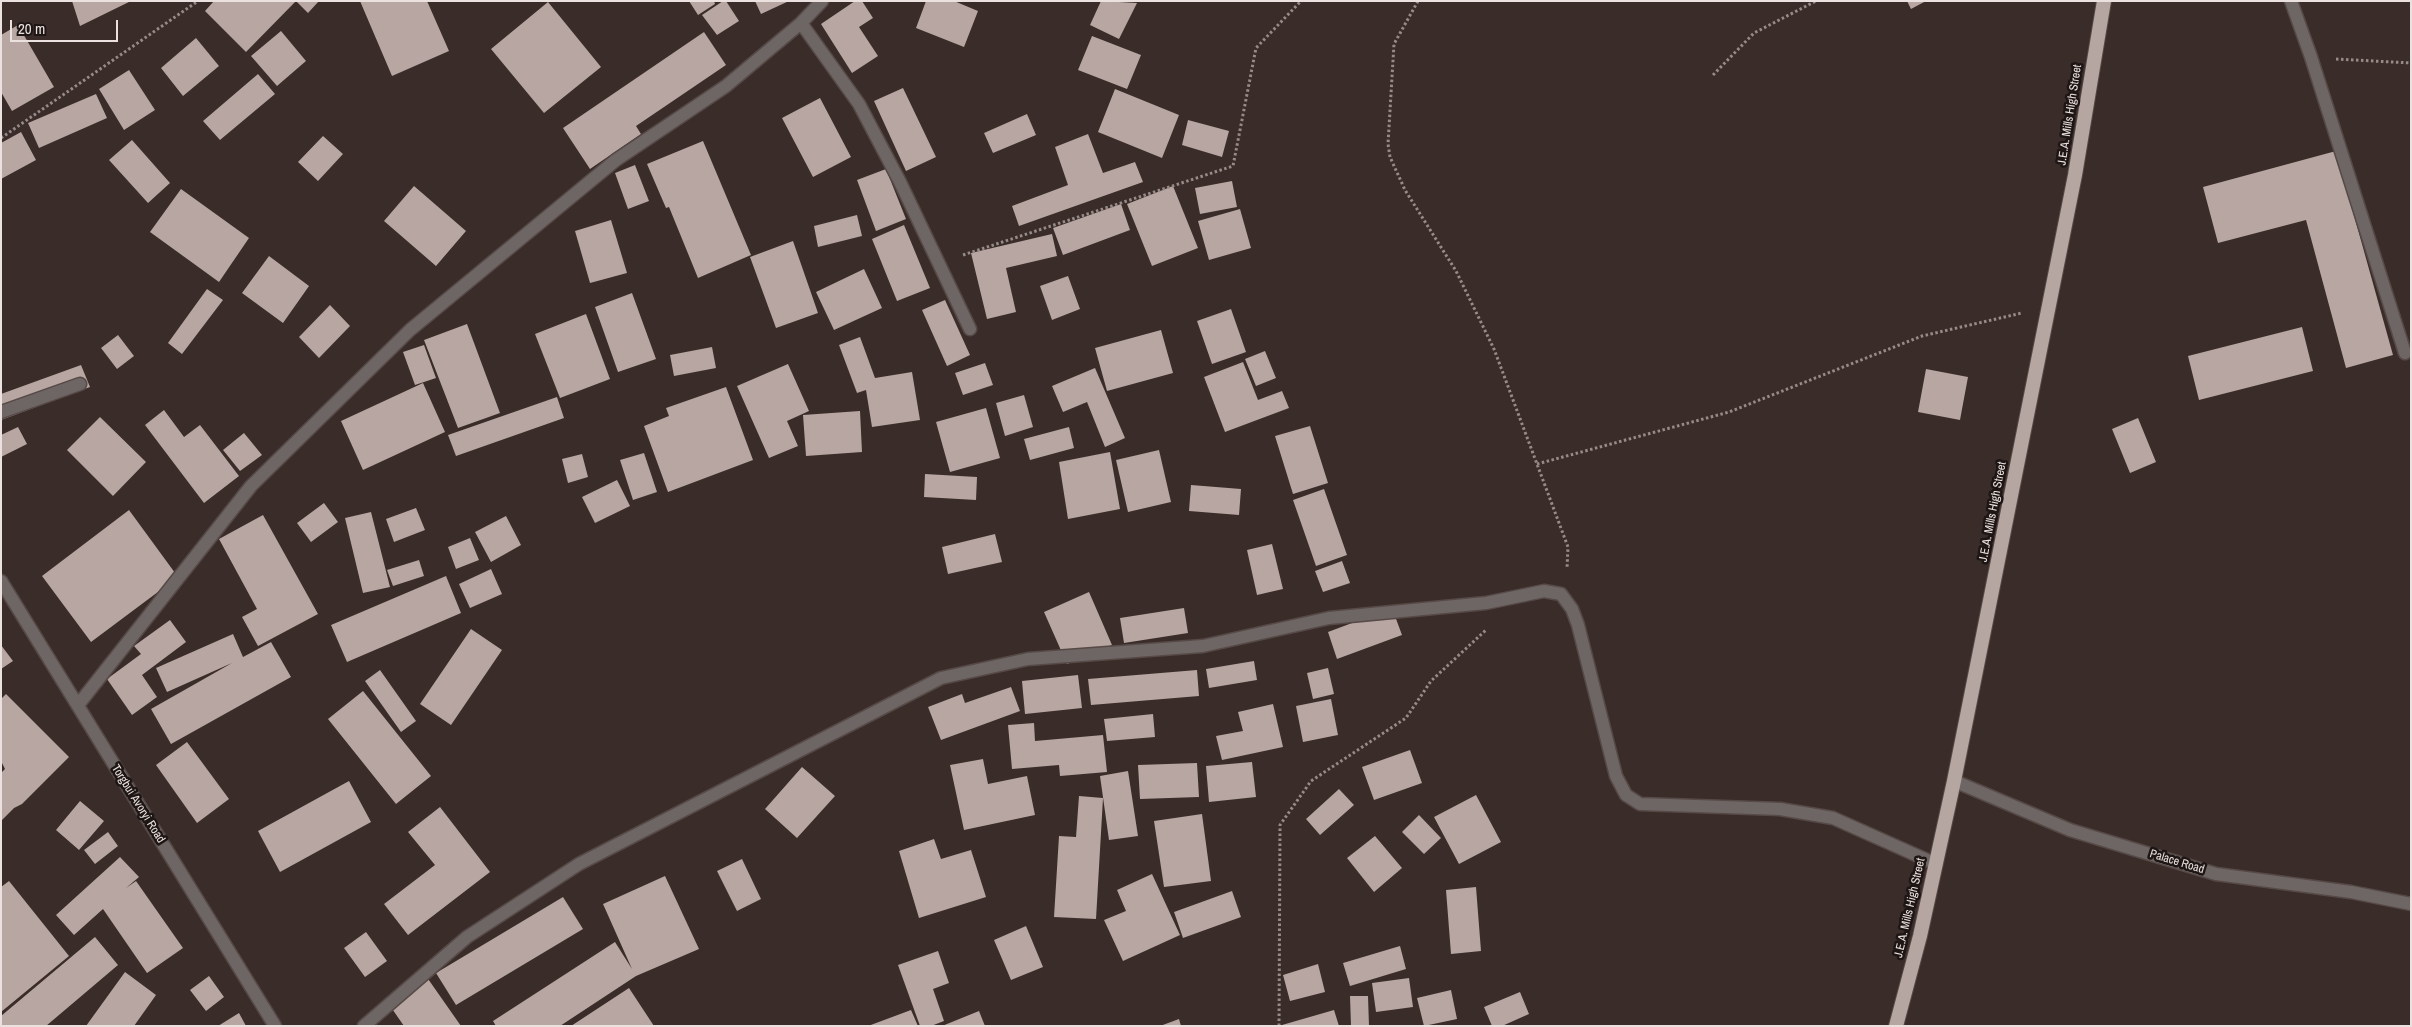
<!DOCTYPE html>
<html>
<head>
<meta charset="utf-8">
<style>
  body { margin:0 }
  #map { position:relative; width:2412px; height:1027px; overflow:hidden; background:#3a2c29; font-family:"Archivo Narrow",sans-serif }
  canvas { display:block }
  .frame { position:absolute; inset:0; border:2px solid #ebe2df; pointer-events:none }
  .scale { position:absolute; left:10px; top:20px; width:108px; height:22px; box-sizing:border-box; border:2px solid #ebe2df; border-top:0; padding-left:6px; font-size:15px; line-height:18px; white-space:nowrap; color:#ebe2df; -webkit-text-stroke:4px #1d1615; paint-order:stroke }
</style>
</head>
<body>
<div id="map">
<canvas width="2412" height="1027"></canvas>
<div class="frame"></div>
<div class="scale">20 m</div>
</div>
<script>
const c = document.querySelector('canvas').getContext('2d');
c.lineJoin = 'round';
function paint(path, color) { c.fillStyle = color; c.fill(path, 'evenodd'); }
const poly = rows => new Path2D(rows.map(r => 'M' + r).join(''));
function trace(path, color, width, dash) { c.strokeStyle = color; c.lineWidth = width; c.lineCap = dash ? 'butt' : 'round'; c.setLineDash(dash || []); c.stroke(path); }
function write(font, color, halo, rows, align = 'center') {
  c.font = font + ' "Archivo Narrow",sans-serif'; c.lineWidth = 5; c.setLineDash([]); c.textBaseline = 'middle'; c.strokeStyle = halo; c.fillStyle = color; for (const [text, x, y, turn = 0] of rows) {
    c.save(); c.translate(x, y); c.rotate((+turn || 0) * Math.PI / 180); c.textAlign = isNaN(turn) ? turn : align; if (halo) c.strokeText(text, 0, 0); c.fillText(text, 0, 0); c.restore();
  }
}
paint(poly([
  [72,1,131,1,80,26],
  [214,1,319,1,308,13,296,1,246,52,205,11],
  [360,1,427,1,449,51,392,76],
  [689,1,714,1,715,4,698,15],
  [723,1,726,1,739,21,717,35,702,15],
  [755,1,789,1,761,14],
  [855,1,862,1,873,18,859,27,878,56,852,73,821,24],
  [926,1,954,1,978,11,964,47,916,28],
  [1101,1,1137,3,1119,39,1090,25],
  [1907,1,1926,1,1911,9],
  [548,2,601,67,544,113,491,49],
  [18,25,54,87,12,111,1,92,1,35],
  [281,31,306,61,277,86,251,56],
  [704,32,726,65,636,126,641,134,590,169,563,128],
  [1092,36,1141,55,1127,89,1078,70],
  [196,38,219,66,183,96,161,68],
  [129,70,155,110,124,130,99,89],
  [258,74,275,94,220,140,203,121],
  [903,88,936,157,906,171,874,101],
  [1115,89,1179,115,1162,158,1098,132],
  [96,94,107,118,39,148,28,123],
  [820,98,851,157,813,177,782,118],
  [1027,114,1036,135,993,153,984,133],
  [1188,120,1229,131,1222,157,1182,145],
  [21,132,36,160,1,179,1,143],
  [1088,134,1103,173,1135,162,1143,182,1019,226,1012,206,1068,185,1055,147],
  [323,136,343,154,318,181,298,162],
  [132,140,170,183,148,203,109,160],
  [703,141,751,255,698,278,669,207,666,208,647,164],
  [2336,151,2393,355,2346,368,2306,220,2218,243,2203,187],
  [635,165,649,201,628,209,615,173],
  [886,169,906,219,876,231,857,180],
  [1232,181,1237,207,1200,214,1195,188],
  [414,186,466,231,436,266,384,221],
  [1173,186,1198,248,1152,266,1127,204],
  [181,189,249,238,219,282,150,232],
  [1121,204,1130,230,1063,255,1053,228],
  [1240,209,1251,248,1209,260,1198,221],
  [857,215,862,236,818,247,814,226],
  [611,220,627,273,590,283,575,231],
  [904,225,930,288,897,301,872,239],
  [1052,234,1057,256,1006,268,1016,312,987,319,971,253],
  [793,241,818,313,776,328,750,257],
  [269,256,309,286,283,323,242,293],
  [864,269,882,308,834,330,816,292],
  [1068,276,1080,309,1052,320,1040,286],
  [207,289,223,300,182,354,168,343],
  [632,293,656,359,618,372,595,307],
  [945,300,970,355,947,366,922,310],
  [330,305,350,326,319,358,299,337],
  [1231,309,1246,352,1212,364,1197,321],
  [586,314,610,379,560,398,535,334],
  [467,324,500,413,458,428,424,340],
  [2302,327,2313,371,2199,400,2188,356],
  [1161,330,1173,373,1107,391,1095,348],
  [118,335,134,356,117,369,101,348],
  [860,337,875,378,912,372,920,420,872,427,866,390,857,393,839,345],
  [424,345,436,378,415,385,403,352],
  [712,347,716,368,674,376,670,355],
  [1265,351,1276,378,1256,386,1245,359],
  [1243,362,1258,400,1282,391,1289,408,1225,432,1204,377],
  [985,363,993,385,963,395,955,373],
  [788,364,809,411,787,421,798,446,769,458,737,386],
  [81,365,90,387,1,420,1,394],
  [1095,368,1125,438,1105,447,1087,402,1063,412,1052,386],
  [1926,369,1968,377,1960,420,1918,412],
  [423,383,445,432,363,470,341,421],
  [726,387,753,460,668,492,644,426,669,416,666,408],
  [1024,395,1033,427,1005,436,996,403],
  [557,397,564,418,456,456,448,435],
  [986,408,1000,458,950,472,936,422],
  [164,410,184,437,200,425,239,476,204,503,145,425],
  [860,411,862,452,806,456,803,415],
  [100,417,146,462,113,496,67,450],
  [2138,418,2156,462,2130,473,2112,429],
  [1310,426,1328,483,1293,494,1275,436],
  [18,427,27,444,1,457,1,435],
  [1069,427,1074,448,1030,460,1024,439],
  [244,433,262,455,240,471,223,450],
  [1159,450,1171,502,1128,512,1116,460],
  [1110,452,1120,509,1068,519,1059,462],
  [644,453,657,492,633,500,620,460],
  [582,454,588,477,568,483,562,459],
  [925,474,977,477,976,500,924,497],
  [617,480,630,506,595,523,582,497],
  [1191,485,1241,489,1239,515,1189,511],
  [1324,489,1347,555,1316,566,1293,500],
  [324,503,338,522,311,542,297,523],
  [416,508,425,530,394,542,386,519],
  [129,510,178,577,91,642,42,576],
  [371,512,390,587,363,593,345,518],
  [263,515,318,614,258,646,242,617,257,609,219,539],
  [506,516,521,545,491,562,475,532],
  [995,534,1002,562,948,574,942,547],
  [470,538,479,560,456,569,448,547],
  [1272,544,1283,589,1257,595,1247,550],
  [419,560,424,576,393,586,387,570],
  [1342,561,1350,583,1323,592,1315,571],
  [491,569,502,594,470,608,459,584],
  [446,576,461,613,347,662,331,625],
  [1089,592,1112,645,1067,664,1044,612],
  [1184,608,1188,633,1124,643,1120,618],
  [1392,608,1402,635,1337,659,1328,632],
  [170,620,186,642,142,675,157,697,132,715,107,679,141,654,134,646],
  [471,629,502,650,451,725,420,704],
  [233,634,243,657,271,642,291,677,171,744,151,709,232,663,167,692,156,668],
  [1,645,13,661,1,669],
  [1254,661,1257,680,1209,688,1206,669],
  [1328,668,1334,694,1313,699,1307,673],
  [380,670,416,721,401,732,365,681],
  [1197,670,1199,696,1091,705,1088,679],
  [1078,675,1082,708,1025,714,1022,681],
  [1011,687,1020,711,941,740,928,707,962,694,965,703],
  [363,691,431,776,396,804,328,719],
  [6,694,69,757,22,804,14,808,1,821,1,773,5,769,1,761,1,699],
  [1331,699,1338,735,1303,742,1296,706],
  [1273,704,1283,747,1222,760,1216,736,1243,731,1238,712],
  [1153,714,1155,737,1107,741,1104,719],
  [1034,723,1035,741,1103,735,1107,772,1060,776,1059,765,1012,769,1008,725],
  [187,742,229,799,197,823,156,765],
  [1410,750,1422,783,1374,800,1362,767],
  [983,759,988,784,1027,776,1035,815,964,830,950,765],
  [1252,762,1256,797,1209,802,1206,766],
  [1197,763,1199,797,1140,799,1138,765],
  [802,767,835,796,797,838,765,809],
  [1128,771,1138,836,1109,840,1100,776],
  [349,781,371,822,280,872,258,831],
  [1339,789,1354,805,1320,835,1306,819],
  [1476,795,1501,842,1459,864,1434,817],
  [1079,796,1103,798,1096,919,1054,917,1059,836,1076,837],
  [80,801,104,821,79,850,56,830],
  [440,807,490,872,408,935,384,904,435,865,408,832],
  [1202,814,1211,881,1164,887,1154,821],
  [1419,815,1441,838,1424,854,1402,832],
  [108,832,118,846,95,864,84,850],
  [1375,836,1402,868,1374,892,1347,858],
  [934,839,941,859,971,850,986,897,919,918,899,851],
  [120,857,139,877,126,888,136,881,183,948,147,973,103,909,74,935,56,915],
  [742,859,761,899,737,911,717,871],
  [1152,874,1180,935,1123,961,1104,920,1126,911,1117,890],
  [665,876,699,949,636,976,560,1026,496,1026,493,1021,615,942,632,969,603,904],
  [9,881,69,956,1,1012,1,887],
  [1476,887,1481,951,1451,954,1446,890],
  [1232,891,1241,917,1183,938,1174,912],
  [563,897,583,929,456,1005,436,973],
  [1026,926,1043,967,1011,980,994,940],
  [366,932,387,961,365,977,344,948],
  [95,937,118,965,46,1026,1,1026,1,1016],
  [1400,946,1406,969,1350,986,1343,963],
  [938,951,949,983,933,989,944,1021,931,1026,920,1026,898,965],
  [1318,964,1325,992,1290,1001,1283,975],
  [125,972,156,995,134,1026,86,1026],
  [209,976,224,997,206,1011,190,990],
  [426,976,461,1026,404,1026,388,1003],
  [1409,978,1413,1007,1376,1012,1372,983],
  [629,988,654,1026,571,1026],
  [1451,990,1457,1019,1424,1026,1417,998],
  [1520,992,1529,1014,1502,1026,1492,1026,1484,1007],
  [1350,996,1368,996,1369,1026,1351,1026],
  [911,1010,918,1026,868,1026],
  [1334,1010,1339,1026,1282,1026,1282,1025],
  [979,1011,985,1026,942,1026],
  [239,1013,246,1026,218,1026],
  [1179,1019,1181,1026,1160,1026]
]), '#b7a6a1');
const minor = poly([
  [2291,1,2311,57,2405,353],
  [801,23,859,104,900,182,970,329],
  [1,412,80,384],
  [1,581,275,1026],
  [78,705,251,486,410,330,616,160,726,86,801,23,822,1],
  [1954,781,2070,830,2216,874,2351,892,2411,904],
  [364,1026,467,937,579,864,941,678,1028,659,1203,646,1329,618,1486,603,1544,591,1561,594,1572,609,1578,625,1616,776,1626,795,1640,804,1780,809,1833,818,1936,864]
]);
const trunk = poly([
  [1896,1026,1920,936,1954,781,2075,175,2104,1]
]);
trace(minor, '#564946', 15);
trace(trunk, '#564946', 16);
trace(poly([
  [1418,1,1394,44,1388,144,1390,157,1405,190,1456,271,1494,349,1568,547,1567,569],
  [2336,59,2411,63],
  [1713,75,1754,33,1816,1],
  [1,138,198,1],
  [963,255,1233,166,1256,48,1301,1],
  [1537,464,1729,412,1922,336,2022,313],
  [1279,1026,1280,825,1311,781,1406,718,1431,681,1487,629]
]), '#968b88', 3, [2.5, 2.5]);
trace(minor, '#6d6664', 12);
trace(trunk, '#b6a6a1', 14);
write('12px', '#ebe2df', '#1d1615', [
  ["J.E.A. Mills High Street",2070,115,-81],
  ["J.E.A. Mills High Street",1993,512,-79],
  ["Torgbui Avoryi Road",138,804,58],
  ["Palace Road",2177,862,17],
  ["J.E.A. Mills High Street",1910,908,-77]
]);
</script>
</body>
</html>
